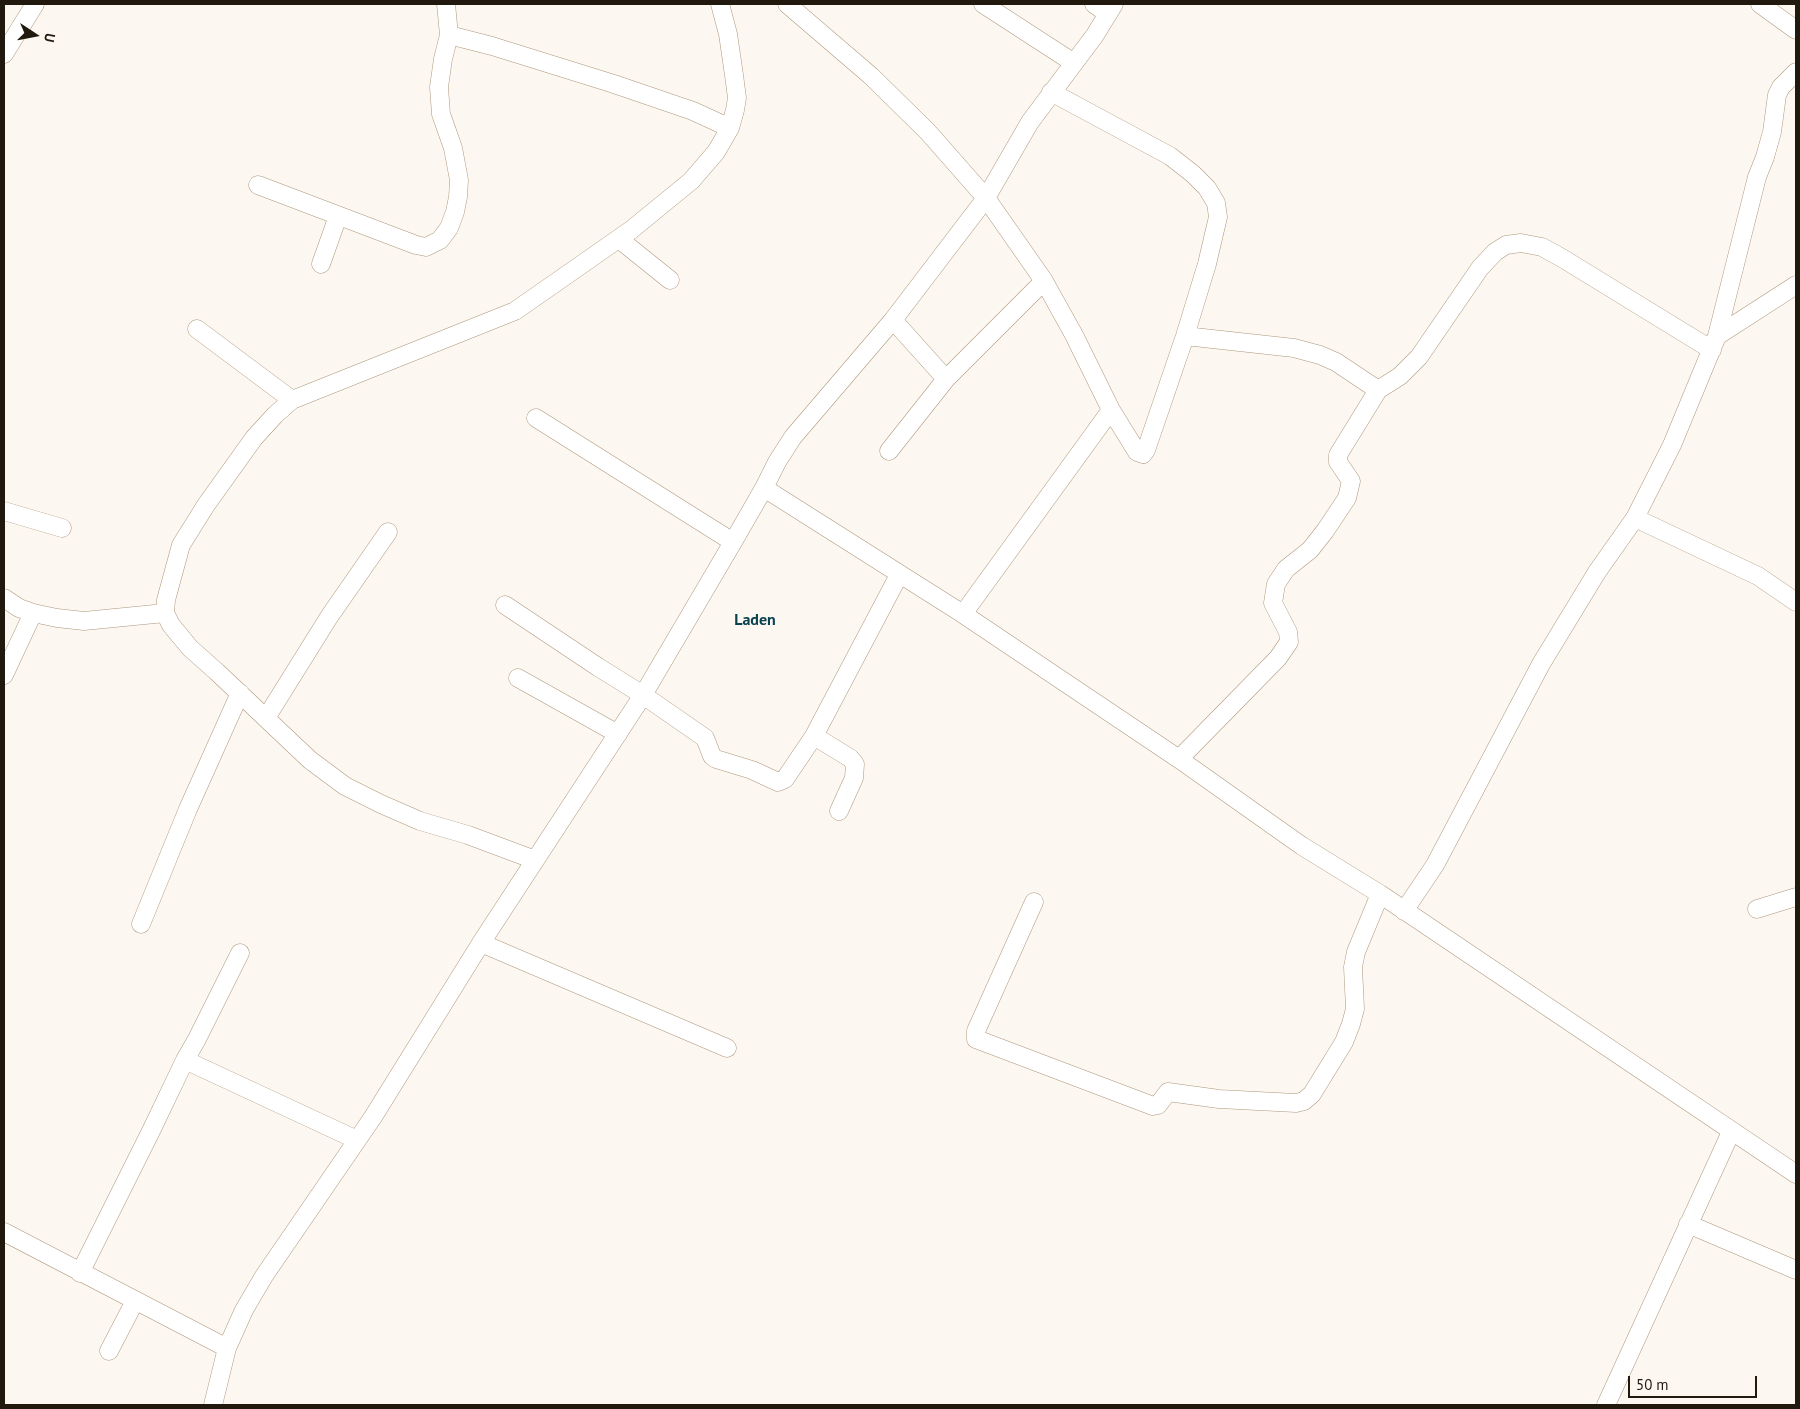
<!DOCTYPE html>
<html>
<head>
<meta charset="utf-8">
<style>
  body { margin:0 }
  #map { position:relative; width:1800px; height:1409px; overflow:hidden; background:#fcf7f1; font-family:"PT Sans",sans-serif }
  canvas { display:block }
  .frame { position:absolute; inset:0; border:5px solid #22190e; pointer-events:none }
  .north { position:absolute; left:10px; top:10px; width:50px; height:50px; -webkit-text-stroke:4px #fcf7f1; paint-order:stroke; rotate:101deg; font-size:14px; font-weight:700; line-height:20px; text-align:center; color:#22190e }
  .north::after { content:''; display:block; margin:auto; width:18px; height:22px; background:#22190e; clip-path:polygon(50% 0,100% 100%,50% 72%,0 100%) }
  .scale { position:absolute; left:1628px; top:1376px; width:129px; height:22px; box-sizing:border-box; border:2px solid #22190e; border-top:0; padding-left:6px; font-size:15px; line-height:18px; white-space:nowrap; color:#22190e; -webkit-text-stroke:4px #fcf7f1; paint-order:stroke }
</style>
</head>
<body>
<div id="map">
<canvas width="1800" height="1409"></canvas>
<div class="frame"></div>
<div class="north">U</div>
<div class="scale">50 m</div>
</div>
<script>
const c = document.querySelector('canvas').getContext('2d');
c.lineJoin = 'round';
const poly = rows => new Path2D(rows.map(r => 'M' + r).join(''));
function trace(path, color, width, dash) { c.strokeStyle = color; c.lineWidth = width; c.lineCap = dash ? 'butt' : 'round'; c.setLineDash(dash || []); c.stroke(path); }
function write(font, color, halo, rows, align = 'center') {
  c.font = font + ' "PT Sans",sans-serif'; c.lineWidth = 5; c.setLineDash([]); c.textBaseline = 'middle'; c.strokeStyle = halo; c.fillStyle = color; for (const [text, x, y, turn = 0] of rows) {
    c.save(); c.translate(x, y); c.rotate((+turn || 0) * Math.PI / 180); c.textAlign = isNaN(turn) ? turn : align; if (halo) c.strokeText(text, 0, 0); c.fillText(text, 0, 0); c.restore();
  }
}
const minor = poly([
  [446,4,449,35],
  [787,4,871,76,928,132,986,198,1044,281,1074,335,1111,410,1137,452,1143,454,1146,450,1185,336,1207,264,1218,217,1216,203,1207,188,1193,174,1170,156,1051,92],
  [983,4,1074,63],
  [1094,4,1108,14],
  [1760,4,1796,30],
  [4,54,35,4],
  [258,185,416,245,426,247,440,240,449,228,455,212,458,197,459,180,453,148,441,114,439,87,443,59,449,35,492,46,614,84,693,111,730,128],
  [619,239,670,280],
  [321,264,338,216],
  [893,320,946,379],
  [197,329,292,400],
  [1185,336,1294,348,1320,355,1336,362,1378,390,1400,376,1419,357,1480,268,1495,252,1506,245,1521,243,1542,247,1562,258,1712,350],
  [1717,336,1796,285],
  [536,418,733,542],
  [889,451,946,379,1044,281],
  [764,488,963,614,1179,759,1302,846,1380,894,1796,1174],
  [4,511,62,528],
  [1635,518,1758,576,1796,602],
  [4,598,19,608,33,613,57,618,84,621,165,613],
  [505,605,598,667,643,695,705,738,712,756,716,759,752,770,778,782,785,779,814,736,899,575],
  [963,614,1111,410],
  [4,675,33,613],
  [518,678,618,734],
  [266,718,329,617,388,532],
  [814,736,850,758,855,764,854,778,839,811],
  [1179,759,1278,658,1289,642,1288,632,1273,603,1276,584,1286,569,1310,550,1325,531,1347,498,1351,481,1338,462,1338,455,1378,390],
  [535,860,468,835,420,821,381,804,345,786,310,760,217,672,190,648,171,625,165,613,166,600,181,545,206,505,254,438,275,415,292,400,515,311,631,230,691,181,716,152,730,128,735,110,737,98,734,75,728,34,720,4],
  [1034,902,976,1031,976,1039,1153,1106,1158,1105,1168,1092,1219,1099,1296,1103,1304,1101,1312,1094,1344,1042,1351,1024,1355,1009,1353,967,1356,952,1380,894],
  [1757,909,1796,897],
  [1404,911,1435,865,1541,664,1597,572,1635,518,1672,445,1717,336,1757,177,1765,157,1772,132,1777,95,1781,87,1796,72],
  [141,924,188,809,240,693],
  [481,943,727,1048],
  [185,1060,357,1140],
  [1688,1224,1796,1270],
  [4,1232,227,1348],
  [80,1273,151,1131,185,1060,197,1039,240,953],
  [109,1351,135,1301],
  [213,1405,227,1348,244,1310,264,1276,373,1117,481,943,643,695,733,542,764,488,777,462,793,437,893,320,986,198,1030,122,1095,35,1114,4],
  [1606,1405,1731,1132]
]);
trace(minor, '#ae977b', 19);
trace(minor, '#fff', 18);
write('bold 16px', '#094351', '#fcf7f1', [
  ["Laden",755,620]
]);
</script>
</body>
</html>
